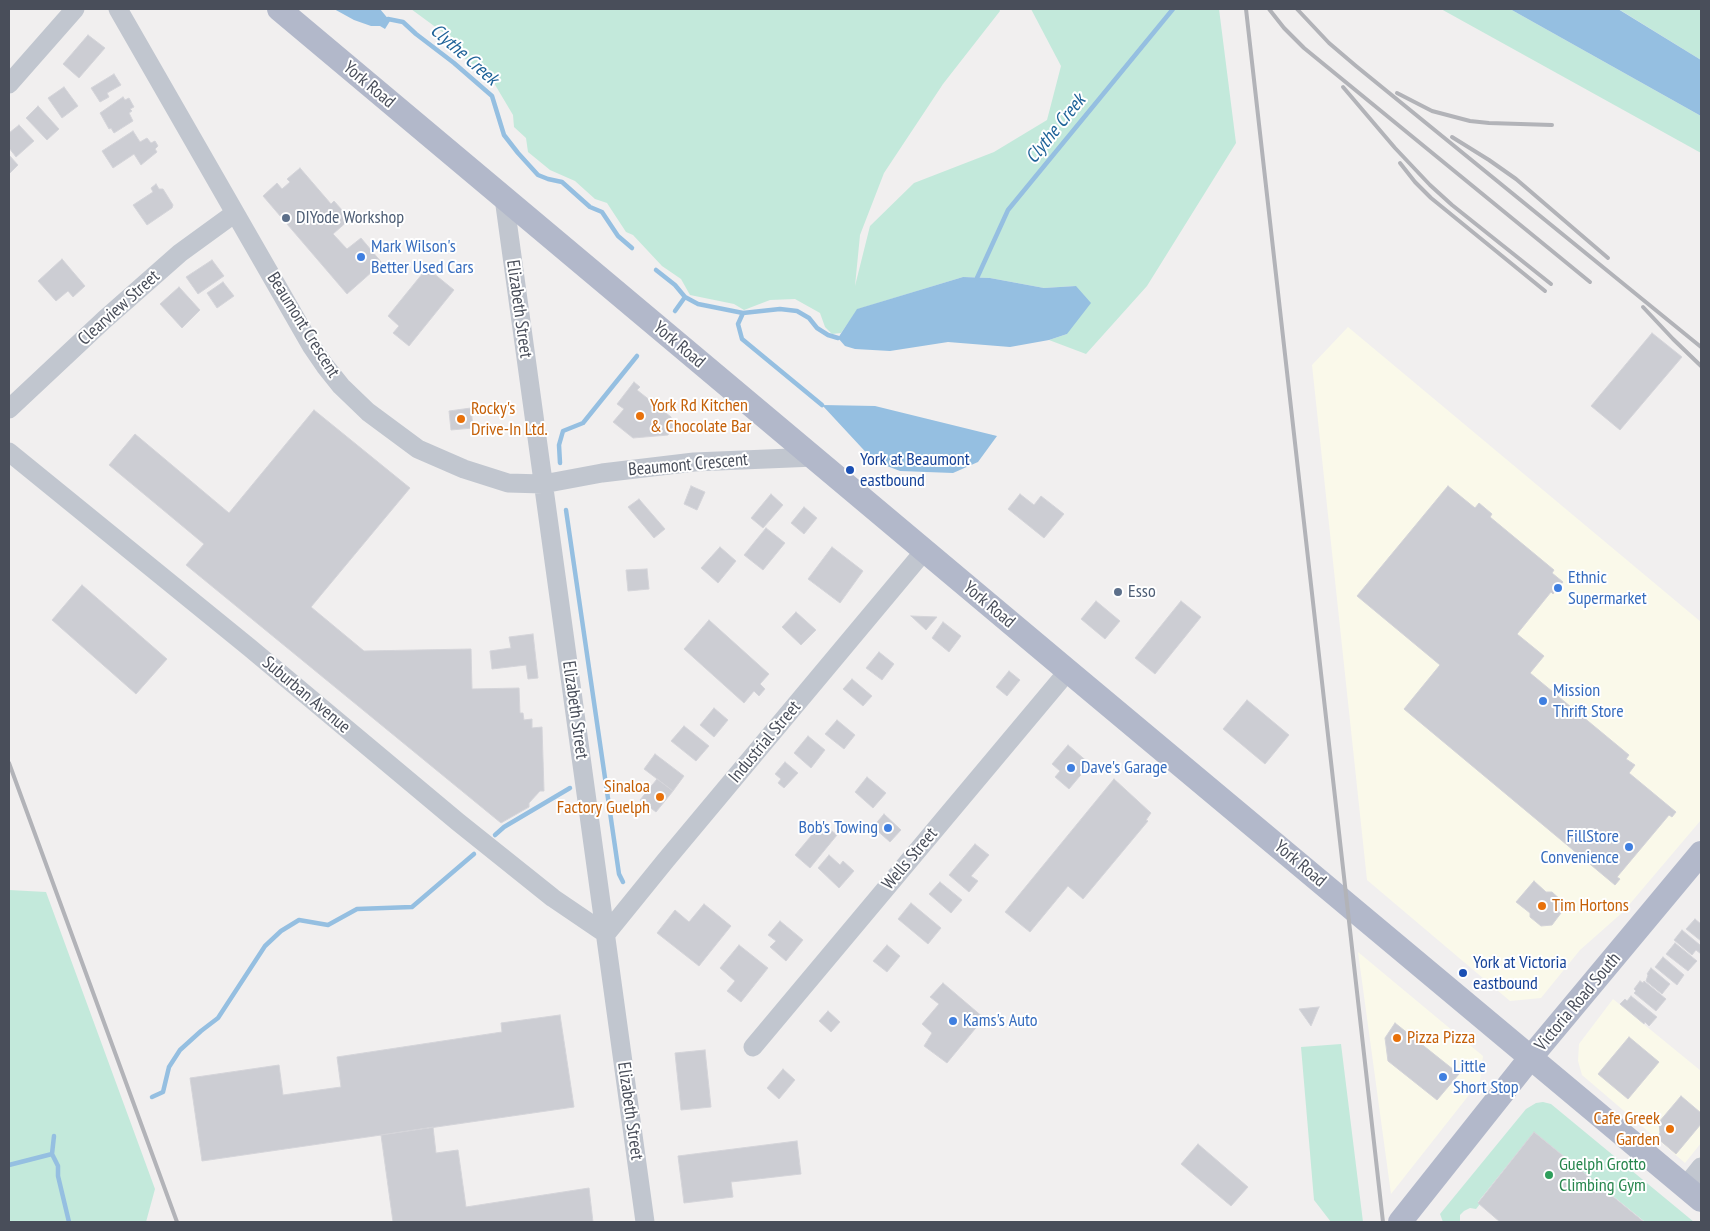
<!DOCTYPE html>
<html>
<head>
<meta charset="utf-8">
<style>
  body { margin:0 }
  #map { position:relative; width:1710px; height:1231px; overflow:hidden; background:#f1efef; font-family:"PT Sans Narrow",sans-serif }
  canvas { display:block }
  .frame { position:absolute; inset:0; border:10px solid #494e5a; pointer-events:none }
</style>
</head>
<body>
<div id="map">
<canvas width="1710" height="1231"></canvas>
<div class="frame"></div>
</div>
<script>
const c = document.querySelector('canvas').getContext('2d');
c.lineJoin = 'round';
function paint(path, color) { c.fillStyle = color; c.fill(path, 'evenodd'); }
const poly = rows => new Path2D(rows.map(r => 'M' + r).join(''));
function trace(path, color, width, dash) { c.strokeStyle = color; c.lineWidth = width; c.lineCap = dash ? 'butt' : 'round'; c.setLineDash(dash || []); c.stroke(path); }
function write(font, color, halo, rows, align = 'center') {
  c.font = font + ' "PT Sans Narrow",sans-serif'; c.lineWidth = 4; c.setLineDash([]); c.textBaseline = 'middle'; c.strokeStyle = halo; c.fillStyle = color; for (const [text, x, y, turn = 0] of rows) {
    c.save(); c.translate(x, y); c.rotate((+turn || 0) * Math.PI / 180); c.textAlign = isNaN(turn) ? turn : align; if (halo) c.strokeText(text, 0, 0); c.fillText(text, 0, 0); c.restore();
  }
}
paint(poly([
  [1348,327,1701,622,1701,820,1623,912,1580,950,1541,998,1510,1001,1367,880,1312,365],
  [1358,952,1483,1056,1480,1081,1391,1194],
  [1613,999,1701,1071,1701,1143,1685,1163,1582,1075,1578,1061,1579,1044]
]), '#faf9ea');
paint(poly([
  [411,9,999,9,1000,11,943,84,884,173,860,235,855,286,870,226,914,183,994,152,1047,120,1061,66,1031,9,1219,9,1236,143,1147,286,1086,354,1049,340,1067,334,1076,286,1044,288,990,278,963,277,858,309,841,333,832,334,825,327,820,313,795,299,770,300,744,310,734,304,690,295,681,279,662,266,633,235,626,232,607,203,595,199,575,181,550,170,528,152,526,138,514,127,513,115,491,78,460,55,452,42,445,34],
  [1441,9,1510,9,1701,116,1701,153],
  [1618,9,1701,9,1701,60,1620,10],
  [9,890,46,892,155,1189,146,1222,9,1222],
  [1341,1044,1363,1222,1331,1222,1314,1200,1301,1047],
  [1543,1102,1551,1104,1694,1222,1645,1222,1534,1132,1478,1202,1480,1204,1476,1209,1470,1208,1464,1211,1460,1215,1460,1222,1443,1222,1440,1214,1526,1109,1536,1103]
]), '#c3e9db');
paint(poly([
  [334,9,380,9,390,21,385,29,380,26,371,26,354,20],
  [1510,9,1618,9,1701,60,1701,116],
  [963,277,990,278,1044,288,1076,286,1091,303,1067,334,1049,340,1010,347,948,342,890,351,855,349,845,346,838,338,857,309],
  [822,405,875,406,997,436,978,462,953,473,900,471,874,461]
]), '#95bfe1');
trace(poly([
  [388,19,403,22,416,34,454,63,492,96,504,135,518,153,538,175,548,179,562,182,590,207,602,212,618,236,632,248],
  [656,270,675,285,685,297,698,304,743,313,780,309,797,311,809,318,817,328,828,335,838,338],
  [977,278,1008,210,1173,9],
  [675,311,685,297],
  [743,313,738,324,742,339,822,405],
  [560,463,559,445,563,431,583,423,637,356],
  [566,510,619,874,623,882],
  [495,835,504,827,570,788],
  [152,1097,163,1092,169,1067,180,1050,201,1031,218,1018,265,946,281,931,299,920,328,925,357,909,412,907,474,854],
  [52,1154,58,1166,58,1176,69,1222],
  [9,1165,52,1154,54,1136]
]), '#95bfe1', 4.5);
const building = poly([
  [88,35,105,48,79,78,63,64,88,35],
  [114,74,121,85,107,93,109,97,100,102,91,88,114,74],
  [64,87,78,106,62,118,48,98,64,87],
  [123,97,125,100,129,98,134,107,130,109,132,111,129,113,133,121,114,133,111,128,109,129,100,113,123,97],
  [38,106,59,129,47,140,26,118,38,106],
  [19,125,34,141,16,157,9,148,9,133,19,125],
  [133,131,140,142,147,138,151,143,155,141,158,146,155,149,157,152,141,165,134,154,113,168,102,151,133,131],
  [9,155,18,165,9,174,9,155],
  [300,168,331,204,334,201,350,219,333,234,347,249,361,238,382,263,347,294,263,196,277,183,282,189,290,182,287,179,300,168],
  [156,184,159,189,163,189,173,205,172,208,147,225,133,205,153,192,151,188,156,184],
  [62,259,85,286,73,297,68,291,56,301,38,281,62,259],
  [212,260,224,276,198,294,186,277,212,260],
  [427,268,454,290,409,346,393,333,399,326,388,316,427,268],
  [223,282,234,296,217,308,207,293,223,282],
  [179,287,200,310,182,328,160,304,179,287],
  [1652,333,1682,357,1620,430,1591,406,1652,333],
  [634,382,640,387,637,390,671,417,673,428,668,435,633,438,613,422,624,409,617,404,634,382],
  [471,408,473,428,451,430,449,411,471,408],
  [314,410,410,488,311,607,364,651,471,649,472,689,519,688,520,713,523,713,524,720,532,719,532,728,542,727,544,791,540,791,529,803,529,807,501,823,186,565,204,544,109,465,135,434,229,513,314,410],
  [691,486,705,492,697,510,684,504,691,486],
  [1448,486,1475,508,1479,503,1492,514,1490,517,1554,570,1552,573,1563,582,1553,594,1551,592,1517,634,1544,656,1530,673,1629,755,1626,759,1635,765,1629,773,1676,812,1672,817,1669,815,1617,877,1620,879,1615,885,1404,709,1440,665,1357,596,1448,486],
  [771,494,783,505,763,528,751,518,771,494],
  [1020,494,1034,505,1041,496,1064,514,1044,538,1008,509,1020,494],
  [639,499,665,529,654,538,628,507,639,499],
  [804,507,817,518,804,534,791,523,804,507],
  [766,528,785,543,763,570,744,555,766,528],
  [720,547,736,561,718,583,701,568,720,547],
  [832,547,863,571,840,603,808,579,832,547],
  [647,569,649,589,628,591,626,570,647,569],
  [82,585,167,659,136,694,52,620,82,585],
  [1096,601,1120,621,1105,639,1081,619,1096,601],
  [1181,601,1201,617,1155,674,1135,658,1181,601],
  [796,612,816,630,801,645,782,627,796,612],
  [911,616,937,617,926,630,911,616],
  [709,620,769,674,760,684,765,689,759,696,754,691,744,703,684,649,709,620],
  [943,622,961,636,949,652,932,638,943,622],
  [533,634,538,678,528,679,526,665,492,669,490,651,511,648,509,637,533,634],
  [879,652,894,664,882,680,866,668,879,652],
  [1009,671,1020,680,1007,696,996,687,1009,671],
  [852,679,872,696,863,706,843,689,852,679],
  [1247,700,1289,735,1265,764,1223,729,1247,700],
  [714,708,728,720,714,737,700,725,714,708],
  [837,720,855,735,844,749,825,734,837,720],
  [684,726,709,746,696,761,671,741,684,726],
  [808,736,825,750,811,768,794,753,808,736],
  [1068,745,1090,764,1069,789,1055,777,1060,771,1052,764,1068,745],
  [655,754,684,776,673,791,644,769,655,754],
  [785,762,798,773,784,788,778,783,781,779,775,774,785,762],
  [867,777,886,793,873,808,855,792,867,777],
  [657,779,673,791,656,812,640,800,657,779],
  [1114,779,1151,813,1146,820,1148,821,1083,899,1068,886,1030,932,1005,912,1114,779],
  [884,814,901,830,890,842,873,827,884,814],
  [822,823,837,835,810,868,795,855,822,823],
  [975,844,989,855,971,876,978,881,969,892,949,875,975,844],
  [829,855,840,865,843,861,854,871,839,888,818,868,829,855],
  [1534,881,1546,892,1552,892,1563,902,1564,909,1552,925,1541,926,1530,917,1530,913,1516,902,1534,881],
  [940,882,962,900,951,913,929,894,940,882],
  [911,903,941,928,928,944,898,919,911,903],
  [704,904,731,926,699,966,657,933,675,910,689,922,704,904],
  [1695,919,1701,924,1701,941,1686,929,1695,919],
  [780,921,803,940,786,961,770,947,776,941,768,935,780,921],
  [1682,930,1700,945,1701,954,1696,950,1692,955,1674,940,1682,930],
  [1675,943,1697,961,1688,971,1666,954,1675,943],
  [739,945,768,968,741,1002,727,991,735,981,720,968,739,945],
  [887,945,900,956,887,972,873,961,887,945],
  [1663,957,1684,975,1677,985,1655,967,1663,957],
  [1651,968,1670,984,1662,994,1646,981,1648,975,1647,974,1651,968],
  [1640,981,1643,983,1644,981,1666,999,1656,1011,1634,993,1636,991,1634,989,1640,981],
  [943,983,984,1018,947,1063,924,1046,932,1033,922,1024,939,1004,930,997,943,983],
  [1631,996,1657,1017,1649,1026,1645,1022,1644,1024,1620,1004,1625,999,1627,1001,1631,996],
  [1319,1007,1311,1026,1299,1009,1319,1007],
  [828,1011,840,1022,831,1032,819,1021,828,1011],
  [560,1015,574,1107,202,1161,190,1078,279,1065,283,1095,341,1087,337,1057,502,1032,501,1023,560,1015],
  [1395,1023,1459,1074,1437,1100,1388,1061,1385,1038,1395,1023],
  [1629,1037,1659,1062,1628,1099,1598,1074,1629,1037],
  [705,1050,711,1107,681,1110,675,1053,705,1050],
  [783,1069,795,1080,779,1099,767,1088,783,1069],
  [1681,1096,1701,1113,1701,1124,1676,1154,1657,1138,1660,1133,1659,1122,1681,1096],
  [433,1127,436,1153,458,1150,466,1207,589,1188,593,1222,393,1222,381,1135,433,1127],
  [1534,1132,1644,1222,1500,1222,1478,1203,1534,1132],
  [797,1141,801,1174,731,1182,733,1197,684,1203,678,1156,797,1141],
  [1198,1144,1248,1187,1231,1206,1181,1164,1198,1144]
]);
paint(building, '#cccdd3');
trace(building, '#d4d4d9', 1);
trace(poly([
  [118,9,312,347,325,366,341,386,368,412,418,449,464,469,508,483,543,484,602,473,694,462,815,457],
  [9,84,75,9],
  [504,198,645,1222],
  [9,409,104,320,180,253,235,213],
  [9,452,250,648,458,822,553,898,606,934],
  [606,934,666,860,925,550],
  [753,1047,1068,671],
  [1685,1187,1701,1167]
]), '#c1c6cf', 19);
trace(poly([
  [279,9,1068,671,1701,1200],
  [1400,1222,1531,1057,1701,853]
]), '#b2b8ca', 24);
trace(poly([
  [1246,9,1383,1222],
  [1269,9,1284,28,1304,48,1590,282],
  [1297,9,1329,43,1356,66,1701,347],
  [1343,87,1395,148,1430,185,1452,205,1551,284],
  [1397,93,1432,111,1470,121,1489,123,1552,125],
  [1452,137,1489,160,1516,179,1608,258],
  [1400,163,1415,182,1431,198,1545,291],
  [1643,307,1673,339,1701,366],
  [9,763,177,1222]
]), '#b2b3b8', 4);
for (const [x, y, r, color] of [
  [286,218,5,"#5c6f8a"],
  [361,257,5,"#3f7fe0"],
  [640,416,5,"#e8710a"],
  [461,419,5,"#e8710a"],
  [850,470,5,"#1a4fb4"],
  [1558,588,5,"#3f7fe0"],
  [1118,592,5,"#5c6f8a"],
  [1543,701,5,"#3f7fe0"],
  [1071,768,5,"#3f7fe0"],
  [660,797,5,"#e8710a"],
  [888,828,5,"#3f7fe0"],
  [1629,847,5,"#3f7fe0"],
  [1542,906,5,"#e8710a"],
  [1463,973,5,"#1a4fb4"],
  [953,1021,5,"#3f7fe0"],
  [1397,1038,5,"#e8710a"],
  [1443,1077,5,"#3f7fe0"],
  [1670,1129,5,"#e8710a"],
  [1549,1175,5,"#2e9e5b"]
]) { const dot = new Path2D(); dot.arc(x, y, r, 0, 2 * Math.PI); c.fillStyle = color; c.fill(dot); trace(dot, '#fff', 2); }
write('18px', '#494e5a', '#fff', [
  ["York Road",369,85,40],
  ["Clearview Street",119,308,-42],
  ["Elizabeth Street",519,309,82],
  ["Beaumont Crescent",303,325,58],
  ["York Road",679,345,40],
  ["Beaumont Crescent",688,465,-5],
  ["York Road",989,605,40],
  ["Suburban Avenue",306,695,40],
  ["Elizabeth Street",575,710,82],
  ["Industrial Street",765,742,-50],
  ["Wells Street",910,859,-50],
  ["York Road",1300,864,40],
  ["Victoria Road South",1578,1002,-50],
  ["Elizabeth Street",630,1111,82]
]);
write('18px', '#4e5e75', '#fff', [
  ["DIYode Workshop",296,218],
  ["Esso",1128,592]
], 'left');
write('18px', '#366cbe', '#fff', [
  ["Mark Wilson's",371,247],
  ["Better Used Cars",371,268],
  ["Ethnic",1568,578],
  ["Supermarket",1568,599],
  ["Mission",1553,691],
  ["Thrift Store",1553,712],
  ["Dave's Garage",1081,768],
  ["Bob's Towing",878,828,"right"],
  ["FillStore",1619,837,"right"],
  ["Convenience",1619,858,"right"],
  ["Kams's Auto",963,1021],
  ["Little",1453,1067],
  ["Short Stop",1453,1088]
], 'left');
write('18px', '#c56008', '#fff', [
  ["York Rd Kitchen",650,406],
  ["& Chocolate Bar",650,427],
  ["Rocky's",471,409],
  ["Drive-In Ltd.",471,430],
  ["Sinaloa",650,787,"right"],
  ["Factory Guelph",650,808,"right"],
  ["Tim Hortons",1552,906],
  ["Pizza Pizza",1407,1038],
  ["Cafe Greek",1660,1119,"right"],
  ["Garden",1660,1140,"right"]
], 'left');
write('18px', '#164399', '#fff', [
  ["York at Beaumont",860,460],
  ["eastbound",860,481],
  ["York at Victoria",1473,963],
  ["eastbound",1473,984]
], 'left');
write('18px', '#27864d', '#fff', [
  ["Guelph Grotto",1559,1165],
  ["Climbing Gym",1559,1186]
], 'left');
write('italic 19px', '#1e6298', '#fff', [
  ["Clythe Creek",464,55,41],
  ["Clythe Creek",1056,129,-51]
]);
</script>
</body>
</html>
